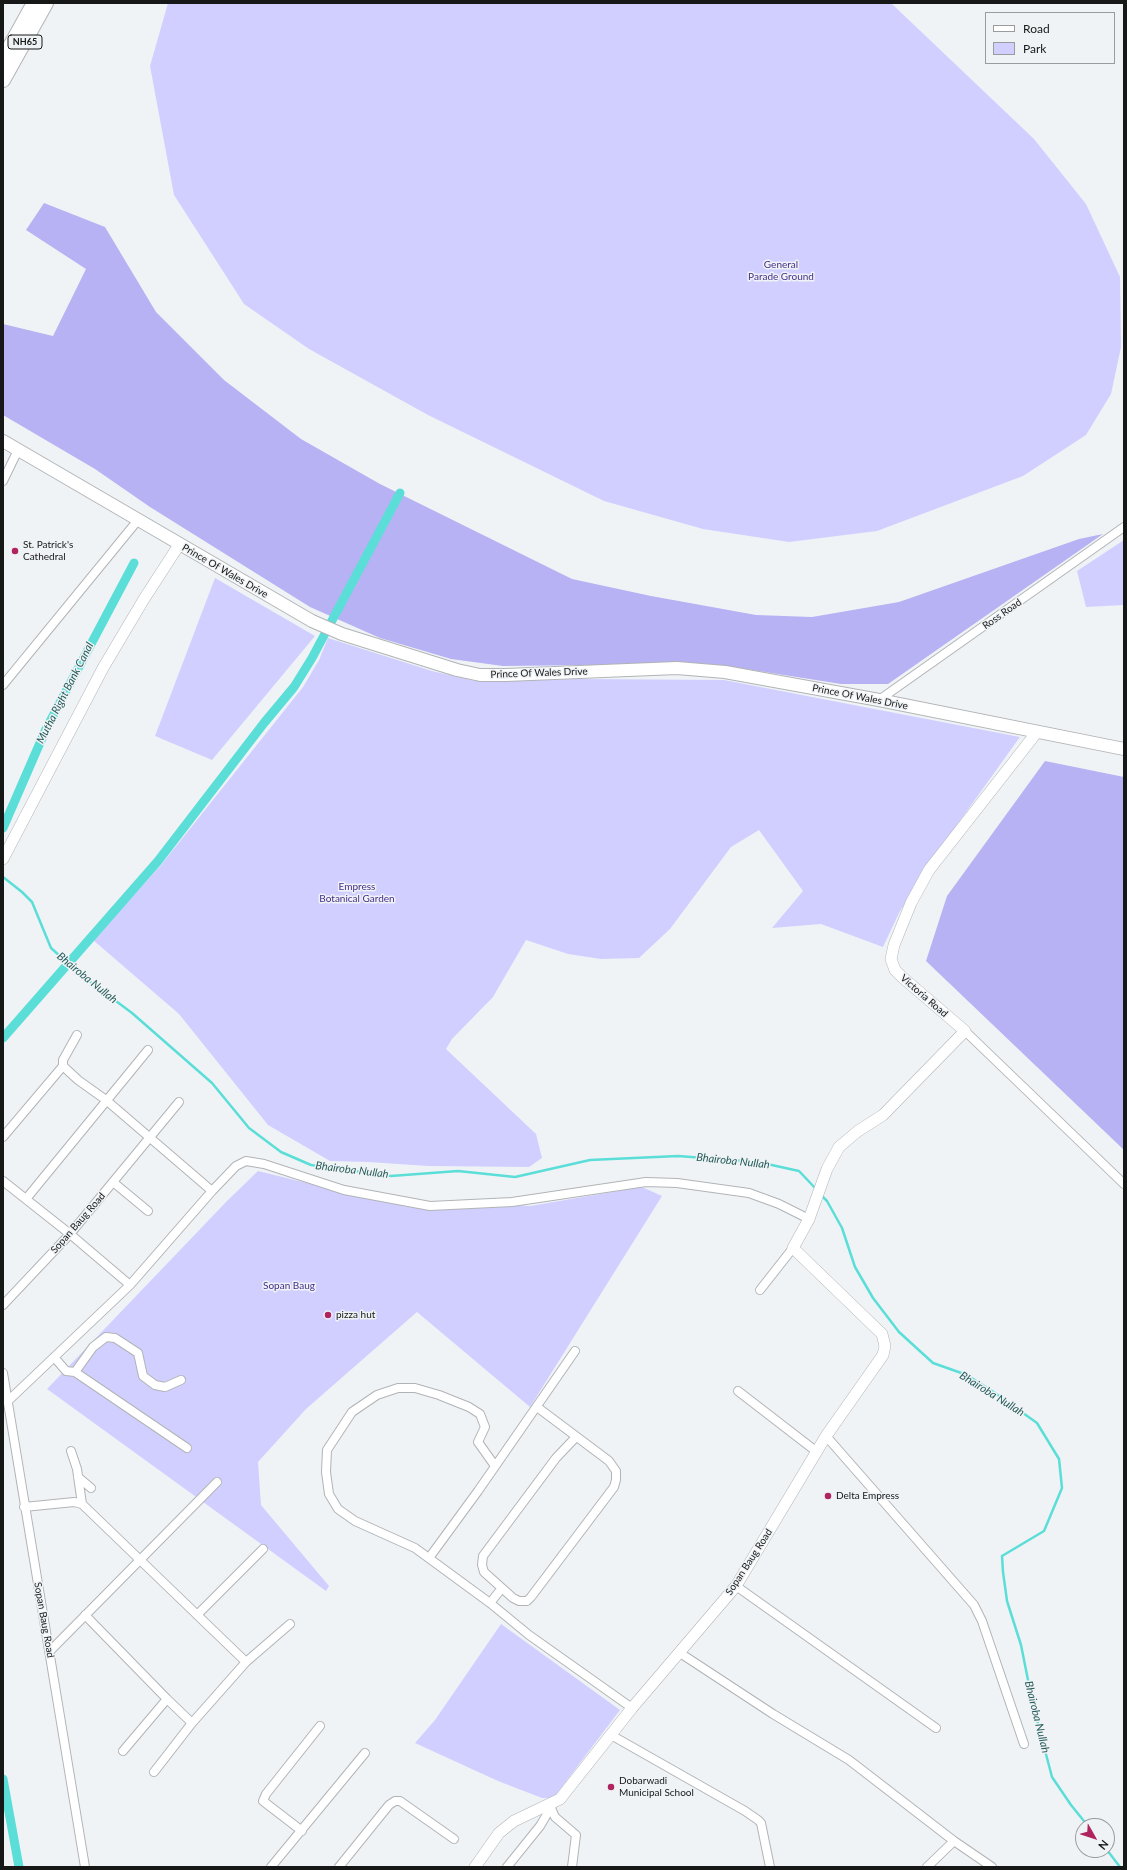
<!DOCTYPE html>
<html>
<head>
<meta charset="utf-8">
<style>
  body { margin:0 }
  #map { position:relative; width:1127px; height:1870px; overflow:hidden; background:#f0f3f6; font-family:Lato,sans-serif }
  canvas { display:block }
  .frame { position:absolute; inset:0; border:4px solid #161818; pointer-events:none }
  .legend { position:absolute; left:985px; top:12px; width:130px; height:52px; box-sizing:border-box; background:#f0f3f6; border:1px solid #999b9d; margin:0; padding:5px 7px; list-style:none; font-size:12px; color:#161818 }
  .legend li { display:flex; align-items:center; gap:8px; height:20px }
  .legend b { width:20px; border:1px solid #999b9d }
  .north { position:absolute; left:1075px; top:1818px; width:40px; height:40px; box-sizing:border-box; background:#f0f3f6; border:1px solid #999b9d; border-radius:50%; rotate:129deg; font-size:11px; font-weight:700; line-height:16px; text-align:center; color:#161818 }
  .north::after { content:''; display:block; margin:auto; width:14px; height:18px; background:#af235f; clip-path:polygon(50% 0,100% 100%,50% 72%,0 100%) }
</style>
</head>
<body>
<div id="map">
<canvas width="1127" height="1870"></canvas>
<div class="frame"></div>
<ul class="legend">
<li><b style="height:5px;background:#fff"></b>Road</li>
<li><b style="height:11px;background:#d1cfff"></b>Park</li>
</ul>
<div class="north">N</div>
</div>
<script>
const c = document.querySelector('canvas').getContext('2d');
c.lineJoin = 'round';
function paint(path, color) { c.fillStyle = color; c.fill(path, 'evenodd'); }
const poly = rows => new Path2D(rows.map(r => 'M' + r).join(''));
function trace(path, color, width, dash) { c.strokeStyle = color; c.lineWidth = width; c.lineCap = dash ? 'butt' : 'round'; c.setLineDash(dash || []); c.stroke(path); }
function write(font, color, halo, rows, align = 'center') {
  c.font = font + ' Lato,sans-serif'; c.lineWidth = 3; c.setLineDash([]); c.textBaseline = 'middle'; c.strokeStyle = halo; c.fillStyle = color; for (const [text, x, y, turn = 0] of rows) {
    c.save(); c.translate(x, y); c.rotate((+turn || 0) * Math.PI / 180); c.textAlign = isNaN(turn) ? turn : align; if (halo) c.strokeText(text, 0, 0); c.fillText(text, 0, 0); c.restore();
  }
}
paint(poly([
  [168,3,891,3,1034,139,1086,204,1120,277,1121,347,1111,394,1086,435,1023,476,877,531,789,542,703,529,604,501,428,415,309,349,244,304,174,195,150,66],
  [1124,540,1124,605,1086,607,1077,571],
  [215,578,315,636,212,760,155,736],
  [328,638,432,671,475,681,581,679,724,680,1020,737,926,868,899,913,883,947,821,924,772,928,803,891,759,830,731,847,670,929,639,958,601,959,568,954,526,940,493,997,452,1039,446,1049,536,1134,542,1158,529,1167,428,1166,368,1162,330,1161,268,1125,179,1014,93,940,161,865,303,687,319,660],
  [258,1171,352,1194,434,1207,493,1204,530,1206,642,1187,662,1196,530,1407,417,1312,306,1409,258,1462,261,1505,329,1586,326,1591,47,1389,227,1201],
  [501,1624,620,1710,555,1796,549,1798,542,1798,498,1781,415,1743,435,1720]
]), '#d1cfff');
paint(poly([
  [44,203,105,227,156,312,224,380,301,439,380,484,572,579,651,596,756,615,812,617,899,602,1079,539,1103,534,888,684,841,684,746,669,687,664,503,666,451,659,380,638,310,607,150,507,95,469,3,415,3,324,53,336,86,269,26,230],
  [1045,761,1124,777,1124,1150,926,961,947,896]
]), '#b7b2f3');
trace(poly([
  [3,877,22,892,32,902,51,948,81,975,132,1013,212,1083,249,1128,281,1152,311,1165,391,1176,458,1171,515,1177,590,1160,678,1156,758,1162,799,1171,817,1190],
  [821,1195,827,1201,842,1228,855,1267,873,1298,899,1332,933,1363,967,1375,995,1393,1037,1423,1059,1459,1062,1488,1044,1531,1002,1556,1003,1572,1007,1601,1021,1645,1033,1705,1052,1777,1071,1805,1088,1826],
  [1107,1850,1120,1867]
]), '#5aded7', 2.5);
trace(poly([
  [3,828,46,729,134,563],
  [3,1038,158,861,264,723,294,687,312,658,400,493],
  [3,1779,19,1867]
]), '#5aded7', 9);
const minor = poly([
  [3,481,18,450],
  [3,685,138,520],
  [879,700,1124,527],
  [965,1031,1124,1184],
  [77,1035,63,1060,63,1066,78,1080,106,1100,212,1191],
  [3,1137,63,1066],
  [3,1181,70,1234,130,1285],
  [113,1182,148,1211],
  [26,1199,148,1050],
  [760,1290,793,1248],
  [3,1305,70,1234,179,1102],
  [54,1357,66,1371,75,1372,187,1448],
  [75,1372,93,1347,106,1337,115,1338,138,1353,143,1376,155,1385,165,1387,181,1380],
  [3,1373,85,1867],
  [738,1391,817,1452],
  [9,1400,130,1285,212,1191,236,1166,246,1161,264,1164,344,1190,430,1206,512,1202,646,1182,677,1183,749,1193,779,1204,809,1219],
  [537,1407,609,1461,616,1471,616,1480,614,1487,531,1597,527,1601,519,1601,513,1598,484,1572,482,1565,483,1556,556,1458,576,1437],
  [826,1436,974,1605,982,1621,1024,1744],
  [71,1451,77,1469,82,1504],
  [495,1466,478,1442,485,1427,480,1414,469,1407,439,1395,415,1388,398,1388,377,1395,352,1412,327,1450,326,1472,329,1494,338,1509,355,1521,415,1548,490,1603,529,1635,632,1708],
  [78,1477,91,1488],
  [24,1507,74,1502,82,1504,246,1662],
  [429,1558,478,1491,575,1351],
  [736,1586,936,1728],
  [490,1603,502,1588],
  [85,1615,167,1699,192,1723],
  [197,1615,263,1549],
  [49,1652,217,1482],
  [680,1653,773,1714,849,1760,954,1841,992,1867],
  [611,1735,745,1811,758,1820,761,1823,770,1867],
  [123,1751,167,1699],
  [154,1772,192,1723,246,1662,290,1624],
  [551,1808,555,1817,576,1835,572,1867],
  [302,1831,263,1801,266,1794,320,1726],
  [271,1867,365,1753],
  [339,1867,389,1805,395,1801,400,1801,454,1839],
  [507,1867,540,1826,553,1804],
  [927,1867,954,1841]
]);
const tertiary = poly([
  [3,859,103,668,144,599,179,545],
  [475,1867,499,1833,514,1821,560,1799,632,1708,736,1586,826,1436,883,1355,885,1346,882,1334,793,1248,809,1219,827,1169,839,1147,858,1131,883,1115,965,1031,902,977,895,970,891,959,894,945,911,903,929,870,1037,732]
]);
const secondary = poly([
  [3,441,312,621,342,634,457,670,480,675,506,675,677,668,725,672,879,700,1124,749]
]);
const trunk = poly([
  [3,59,34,3],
  [3,80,46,3]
]);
trace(minor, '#b1b4b6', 10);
trace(tertiary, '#b1b4b6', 12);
trace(secondary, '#b1b4b6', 14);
trace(trunk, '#b1b4b6', 16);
trace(minor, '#fff', 8);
trace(tertiary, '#fff', 11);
trace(secondary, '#fff', 12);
trace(trunk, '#fff', 14);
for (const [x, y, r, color] of [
  [15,551,4,"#af235f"],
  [328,1315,4,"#af235f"],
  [828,1496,4,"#af235f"],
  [611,1787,4,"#af235f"]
]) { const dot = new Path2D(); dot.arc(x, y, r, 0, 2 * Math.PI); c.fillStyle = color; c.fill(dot); trace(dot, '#f0f3f6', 1.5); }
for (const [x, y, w] of [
  [25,42,34]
]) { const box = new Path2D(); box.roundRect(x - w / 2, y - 7, w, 14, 3); c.fillStyle = '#f0f3f6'; c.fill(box); trace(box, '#161818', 1); }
write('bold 9px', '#161818', null, [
  ["NH65",25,42]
]);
write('10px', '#432e8a', '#f0f3f6', [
  ["General",781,265],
  ["Parade Ground",781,277],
  ["Empress",357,887],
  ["Botanical Garden",357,899],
  ["Sopan Baug",289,1286]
]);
write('10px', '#161818', '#f0f3f6', [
  ["St. Patrick's",23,545],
  ["Cathedral",23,557],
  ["pizza hut",336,1315],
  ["Delta Empress",836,1496],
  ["Dobarwadi",619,1781],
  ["Municipal School",619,1793]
], 'left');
write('10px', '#161818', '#f0f3f6', [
  ["Prince Of Wales Drive",225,571,30],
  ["Ross Road",1002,614,-35],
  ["Prince Of Wales Drive",539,673,-2],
  ["Prince Of Wales Drive",860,697,11],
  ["Victoria Road",924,996,41],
  ["Sopan Baug Road",78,1223,-49],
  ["Sopan Baug Road",749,1562,-57],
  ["Sopan Baug Road",44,1620,80]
]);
write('italic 11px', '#265d5a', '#f0f3f6', [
  ["Mutha Right Bank Canal",65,693,-63],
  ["Bhairoba Nullah",87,978,39],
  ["Bhairoba Nullah",733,1161,6],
  ["Bhairoba Nullah",352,1170,7],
  ["Bhairoba Nullah",992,1394,32],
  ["Bhairoba Nullah",1037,1717,76]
]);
</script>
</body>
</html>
